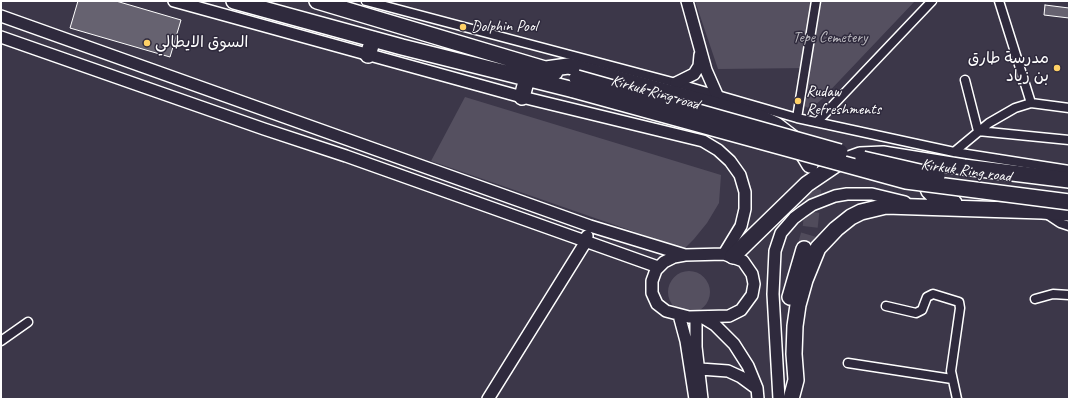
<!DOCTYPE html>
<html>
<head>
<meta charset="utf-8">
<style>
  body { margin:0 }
  #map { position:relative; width:1070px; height:400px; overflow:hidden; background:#3c3749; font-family:Caveat,sans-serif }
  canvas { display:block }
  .frame { position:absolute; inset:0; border:2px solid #fff; pointer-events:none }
</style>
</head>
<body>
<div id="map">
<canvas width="1070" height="400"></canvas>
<div class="frame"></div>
</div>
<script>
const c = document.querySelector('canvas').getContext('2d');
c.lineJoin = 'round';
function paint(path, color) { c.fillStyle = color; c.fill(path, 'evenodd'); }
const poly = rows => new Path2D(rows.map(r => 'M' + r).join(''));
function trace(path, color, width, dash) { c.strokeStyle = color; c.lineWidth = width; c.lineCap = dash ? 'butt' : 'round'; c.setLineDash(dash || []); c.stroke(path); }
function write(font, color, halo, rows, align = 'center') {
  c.font = font + ' Caveat,"Playpen Sans Arabic",sans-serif'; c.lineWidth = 3; c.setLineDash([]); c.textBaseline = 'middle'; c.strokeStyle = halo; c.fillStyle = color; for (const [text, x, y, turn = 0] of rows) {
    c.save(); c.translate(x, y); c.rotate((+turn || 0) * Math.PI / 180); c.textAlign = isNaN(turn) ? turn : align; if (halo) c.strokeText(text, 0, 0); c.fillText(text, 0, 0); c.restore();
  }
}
paint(poly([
  [695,1,915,1,822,99,814,106,808,108,803,105,808,68,718,69],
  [465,97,721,175,719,203,707,223,694,239,684,249,431,161],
  '668 292a21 21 0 1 1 42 0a21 21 0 1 1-42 0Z'
]), '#555060');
const building = poly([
  [78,1,116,1,181,20,170,57,70,28,78,1],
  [1045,5,1069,8,1069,18,1044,15,1045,5]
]);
paint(building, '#666270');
trace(building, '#fff', 1);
trace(poly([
  [804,249,810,229,813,201,814,186,811,168]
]), '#504b5b', 15, [15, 8]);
const street = poly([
  [366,1,676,83,797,118,954,152,1069,170],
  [999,1,1031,103],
  [965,80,978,131,1069,140],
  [797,118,816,1],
  [817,122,932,1],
  [954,152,989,123,1015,108,1031,103,1069,108],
  [1045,213,1060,223,1069,226],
  [1035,299,1053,294,1069,295],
  [886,306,916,313,922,310,927,297,933,294,959,302,960,308,951,371,957,399],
  [1,341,28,322],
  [848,363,952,379]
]);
const secondary = poly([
  [174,1,522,97,703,141,718,150,730,161,740,175,745,192,745,209,741,226,724,254],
  [687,1,706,70,717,95],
  [1,16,590,226,685,255],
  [1,37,264,129,346,156,658,267],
  [676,83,694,74,699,66,700,55],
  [724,254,743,261,752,274,754,284,752,295,741,310,729,316,689,317,666,311,657,304,652,293,652,281,656,270,664,262,674,257,685,255,724,254],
  [679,315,686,341,695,399],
  [696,317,696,347,702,399],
  [702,317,715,325,734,344,748,366,757,388,758,399],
  [700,369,728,371,741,377,756,388],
  [488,399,585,243,587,236],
  [779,399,773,294,775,251,781,233,794,218,802,212,812,205,835,196,847,194,872,194,905,202]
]);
const highway = poly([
  [234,1,402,47,574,90],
  [317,1,555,72],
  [368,55,373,39],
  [546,69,568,66,574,67,757,116,776,125,794,139,810,165],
  [522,97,527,78],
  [932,174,926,184,929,191,936,198,954,203],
  [733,256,807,184,838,163,860,155,883,154,964,167,1069,180],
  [790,297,804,249],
  [791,399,796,380,794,354,795,326,798,305,805,280,818,248,836,229,851,217,861,212,886,206,1042,211,1069,213]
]);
trace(street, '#fff', 11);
trace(secondary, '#fff', 14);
trace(highway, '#fff', 18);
trace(street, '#2f2a3d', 8);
trace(secondary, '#2f2a3d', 11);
trace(highway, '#2f2a3d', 15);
const highwayBridge = poly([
  [577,78,840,152],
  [574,90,906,181,1069,202],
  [863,159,937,176]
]);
trace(highwayBridge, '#fff', 18, []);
trace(highwayBridge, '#2f2a3d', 15);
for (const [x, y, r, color] of [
  [463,27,4,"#ffd166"],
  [147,43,4,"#ffd166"],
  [1057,68,4,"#ffd166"],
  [798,101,4,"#ffd166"]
]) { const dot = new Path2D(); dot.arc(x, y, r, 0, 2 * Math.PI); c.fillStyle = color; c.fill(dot); trace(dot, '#2f2a3d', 1.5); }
write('16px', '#fff', '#2f2a3d', [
  ["Dolphin Pool",471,27],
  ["السوق الايطالي",155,43],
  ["مدرسة طارق",1049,59,"right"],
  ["بن زياد",1049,77,"right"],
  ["Rudaw",806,92],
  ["Refreshments",806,110]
], 'left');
write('16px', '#bbb9bf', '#2f2a3d', [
  ["Tepe Cemetery",830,38]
]);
write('16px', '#fff', '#2f2a3d', [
  ["Kirkuk Ring road",655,93,16],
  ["Kirkuk Ring road",966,171,8]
]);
</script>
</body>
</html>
